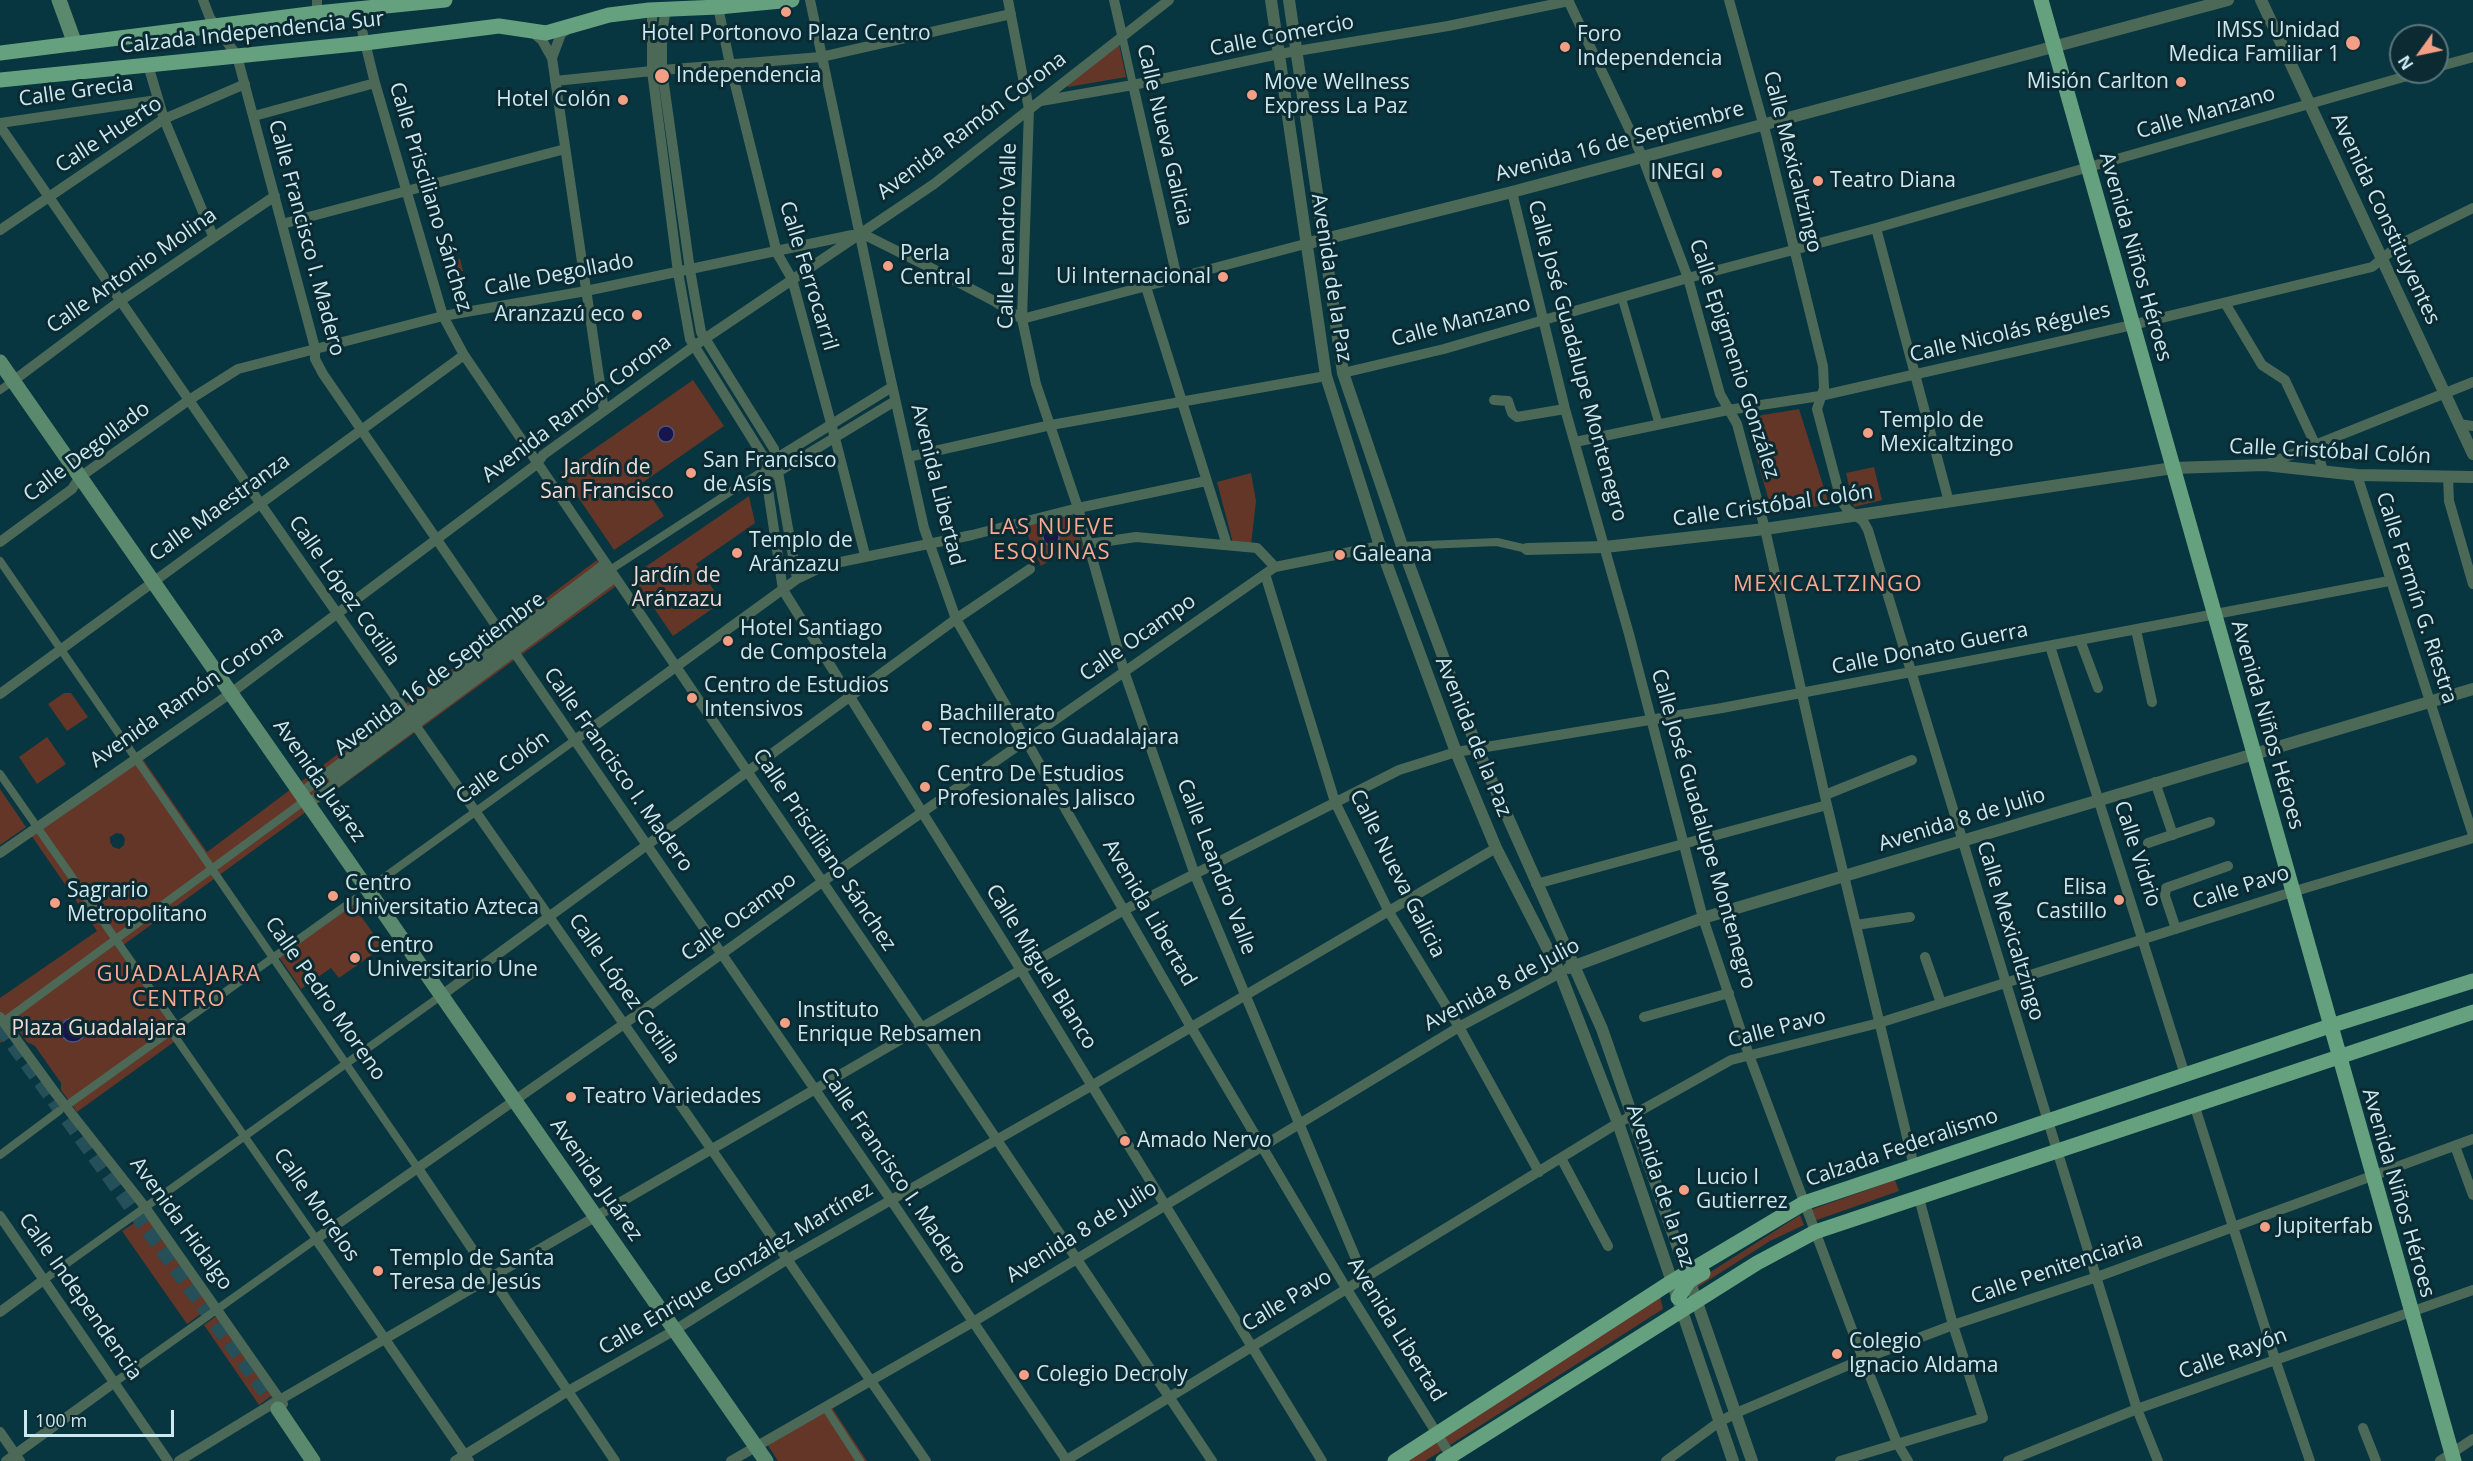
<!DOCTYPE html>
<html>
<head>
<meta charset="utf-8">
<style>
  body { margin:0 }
  #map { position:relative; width:2473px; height:1461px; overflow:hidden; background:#073540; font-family:"Open Sans",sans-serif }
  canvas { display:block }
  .north { position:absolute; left:2389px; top:24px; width:60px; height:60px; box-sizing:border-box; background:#0b2a31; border:2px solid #58767d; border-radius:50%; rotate:237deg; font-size:16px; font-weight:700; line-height:24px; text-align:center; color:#cce8f0 }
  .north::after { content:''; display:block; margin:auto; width:21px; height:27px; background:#f39f85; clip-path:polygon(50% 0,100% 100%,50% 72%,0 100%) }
  .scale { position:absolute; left:24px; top:1410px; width:150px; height:27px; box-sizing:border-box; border:3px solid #cce8f0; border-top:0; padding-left:8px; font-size:18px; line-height:21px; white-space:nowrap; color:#cce8f0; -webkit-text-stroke:4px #0b2a31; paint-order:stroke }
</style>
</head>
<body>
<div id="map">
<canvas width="2473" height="1461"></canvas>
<div class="north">N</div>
<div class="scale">100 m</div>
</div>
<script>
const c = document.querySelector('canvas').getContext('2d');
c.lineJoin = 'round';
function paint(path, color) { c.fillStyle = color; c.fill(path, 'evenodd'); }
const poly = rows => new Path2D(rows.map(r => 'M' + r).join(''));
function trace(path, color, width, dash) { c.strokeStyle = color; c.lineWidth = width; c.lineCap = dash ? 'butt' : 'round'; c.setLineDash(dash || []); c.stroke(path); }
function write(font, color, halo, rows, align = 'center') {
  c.font = font + ' "Open Sans",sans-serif'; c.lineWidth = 6; c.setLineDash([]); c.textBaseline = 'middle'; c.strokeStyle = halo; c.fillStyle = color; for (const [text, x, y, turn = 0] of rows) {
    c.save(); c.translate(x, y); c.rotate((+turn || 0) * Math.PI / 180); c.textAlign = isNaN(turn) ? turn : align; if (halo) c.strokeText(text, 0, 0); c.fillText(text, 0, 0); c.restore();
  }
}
paint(poly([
  [1119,44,1126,77,1068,87,1067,83],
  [460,259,463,271,450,274,447,262],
  [693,380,724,426,642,483,664,516,614,550,561,472],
  [1799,409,1829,504,1773,515,1745,418],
  [1874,467,1882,500,1854,507,1846,473],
  [1251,473,1256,501,1251,545,1233,543,1217,482],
  [749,496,755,523,696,564,722,602,673,636,632,576],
  [1072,514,1084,549,1055,557,1041,566,1024,526],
  [597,560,616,586,122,946,185,1034,77,1112,61,1090,61,1083,35,1046,27,1042,18,1030,0,1043,0,998,97,931,31,835,142,758,207,852],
  [116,833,122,834,125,839,124,845,119,849,113,847,110,842,110,837],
  [64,693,71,693,88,717,67,731,48,704],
  [47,737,66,764,37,784,19,757],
  [0,789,26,827,0,845],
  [353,905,383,947,339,978,331,968,301,989,279,957],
  [1895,1180,1899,1191,1814,1221,1810,1210],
  [148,1214,212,1306,187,1324,122,1231],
  [1800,1215,1804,1225,1770,1241,1695,1289,1693,1283],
  [1660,1297,1663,1309,1450,1445,1443,1435],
  [218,1315,274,1394,259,1405,204,1325],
  [831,1406,867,1461,778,1461,767,1444],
  [1436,1440,1443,1450,1425,1461,1402,1461]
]), '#643628');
const water = poly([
  '658 434a8 8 0 1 1 16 0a8 8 0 1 1-16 0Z',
  '1043 537a8 8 0 1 1 16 0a8 8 0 1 1-16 0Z',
  '61 1030a12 12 0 1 1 24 0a12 12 0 1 1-24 0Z'
]);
paint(water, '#17154c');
trace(water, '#4d547d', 1.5);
trace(poly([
  [0,1026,278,1409]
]), '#25505a', 15, [15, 8]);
trace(poly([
  [1122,35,1133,85],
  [1622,299,1659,425],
  [0,390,13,381],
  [1402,546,1497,542,1527,549],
  [0,561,417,1167],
  [0,774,177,1027],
  [333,779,613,568,758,474],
  [375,884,575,740],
  [3,1022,307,799],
  [70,1103,355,899],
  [0,1155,59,1111],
  [45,1279,442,995],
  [115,1382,316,1239,171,1031],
  [825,1407,860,1461]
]), '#4c6957', 8);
trace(poly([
  [203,0,210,18,237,56,315,348,315,359,323,374,891,1200,1067,1461],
  [317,0,317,13],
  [810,0,884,349,924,528,956,619,1191,1027,1346,1288,1454,1461],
  [1008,0,1029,109,1022,319,1036,384,1078,508,1124,671,1195,875,1364,1278],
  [1114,0,1122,35],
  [1568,0,1642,156,1688,278,1720,394,1737,424,1765,529,1827,805,1914,1166],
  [1729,0,1766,134,1823,366,1824,388,1817,409,1841,500,1847,509,1863,521,1868,530,2048,1121,2137,1409,2158,1461],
  [718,7,730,64,777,253,792,279,835,438,865,555],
  [666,8,662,34,662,70,690,270,701,332,774,449,797,579],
  [652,9,652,71,678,272,690,339,763,456,783,590,1021,970,1322,1461],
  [357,10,375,83,443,316,464,355,922,1028,1212,1461],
  [532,32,542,40,552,58,604,411],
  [552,58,561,34,569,28],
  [148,65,164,119,213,236],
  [2437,67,2473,57],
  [662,70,821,57,1011,14],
  [555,81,652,71],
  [1133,85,1177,278],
  [1041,101,1133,85,1279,54,1448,26,1569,1],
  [254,116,375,83],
  [0,123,157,100],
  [0,126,260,503,712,1150,926,1461],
  [1512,192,1565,409,1629,634,1703,918,1749,1055,1863,1359,1897,1443,1908,1461],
  [282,224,565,149],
  [1876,228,1949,502],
  [0,230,164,119,245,84],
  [861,233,939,272,994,301,1022,319],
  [1146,287,1227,545],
  [2225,303,2262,365,2285,380,2315,444,2323,471],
  [1022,319,1305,244],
  [1343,373,1444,349,1688,278,1876,228,2421,72],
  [13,381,120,301,275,196],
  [1494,400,1508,401,1512,413,1517,417,1565,409],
  [2459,424,2473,426],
  [1575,442,1728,410,1820,396,2132,325,2372,267,2400,244,2473,208],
  [908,457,1051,425,1326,376],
  [772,461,892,387],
  [2265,465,2473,382],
  [773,475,895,401],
  [2357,475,2473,835],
  [2448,477,2449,501,2473,584],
  [0,542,72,489,80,477,189,400,238,369,443,316,586,291,852,235],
  [1088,544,1136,537,1257,548,1275,567,1380,546],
  [1265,574,1335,802,1389,912,1459,1027,1539,1172],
  [2136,630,2152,702],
  [2080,640,2098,688],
  [2050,646,2185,1075],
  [0,694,464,355],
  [575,740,797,579,826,565,972,535,1078,508,1206,481],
  [2155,782,2173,835],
  [301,793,605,564],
  [1825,795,1912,760],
  [309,803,614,578],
  [2148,843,2210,822],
  [0,853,231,693,537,464,543,455,694,346,934,184,1169,0],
  [1536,884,1827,805],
  [1856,925,1910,917],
  [2176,929,2165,896,2166,888,2228,866],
  [1925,957,1941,1003],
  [442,995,956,619,1030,569],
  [0,1017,56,1094,145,1207,283,1404],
  [1644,1017,1729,993],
  [2194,1104,2275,1359,2310,1461],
  [2455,1146,2473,1195],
  [1561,1158,1608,1246],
  [417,1167,615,1461],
  [0,1216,168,1461],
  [0,1312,45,1279],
  [2363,1428,2376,1461],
  [0,1432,20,1461],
  [6,1461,115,1382],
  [179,1461,264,1409,1124,910,1399,770,1456,752,1722,708,2389,581],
  [455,1461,568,1391,675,1330,786,1260,1091,1086,1496,848],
  [469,1461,316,1239,624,1024,822,882,1275,567],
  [731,1461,973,1322,1459,1027,1560,973],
  [1065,1461,1613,1126,1731,1060,1879,1023,2292,892,2473,838],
  [1666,1461,1719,1422,1736,1413,1863,1359,1953,1325,2097,1277,2473,1139],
  [1840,1461,1983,1418,1953,1325,1919,1198],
  [2008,1461,2137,1409,2473,1290],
  [2440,1461,2473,1439]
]), '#4c6957', 10);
trace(poly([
  [1271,0,1326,376,1380,546,1456,752,1496,848,1560,973,1618,1123,1733,1461],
  [1289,0,1343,373,1402,546,1477,748,1602,1029,1752,1461],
  [2261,0,2473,454],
  [1305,244,1512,192,2228,0],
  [1527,549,1605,547,1765,529,2173,468,2265,465,2357,475,2473,477],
  [1569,968,1703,918,2473,689]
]), '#4c6957', 12);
trace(poly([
  [59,0,75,44],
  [0,362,766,1461],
  [278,1409,313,1461]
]), '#5a896d', 15);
trace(poly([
  [2041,0,2454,1461],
  [0,53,317,13,445,0],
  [0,80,365,43,499,26,546,33,609,15,649,10,718,7,792,0],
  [1678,1298,1689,1281,1703,1273],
  [1395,1461,1668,1284,1804,1203,2330,1026,2473,981],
  [1443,1461,1757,1263,1815,1232,2473,1012]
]), '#65a17e', 15);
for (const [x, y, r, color] of [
  [786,12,6,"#f39f85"],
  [2353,43,8,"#f39f85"],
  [1565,47,6,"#f39f85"],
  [662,76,8,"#f39f85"],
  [2181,82,6,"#f39f85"],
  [1252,95,6,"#f39f85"],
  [623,100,6,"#f39f85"],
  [1717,173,6,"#f39f85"],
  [1818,181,6,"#f39f85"],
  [888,266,6,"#f39f85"],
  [1223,277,6,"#f39f85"],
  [637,315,6,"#f39f85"],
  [1868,433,6,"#f39f85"],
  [691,473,6,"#f39f85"],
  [737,553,6,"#f39f85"],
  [1340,555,6,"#f39f85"],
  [728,641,6,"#f39f85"],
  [692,698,6,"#f39f85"],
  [927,726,6,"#f39f85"],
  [925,787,6,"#f39f85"],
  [333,896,6,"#f39f85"],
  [2119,900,6,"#f39f85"],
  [55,903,6,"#f39f85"],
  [355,958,6,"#f39f85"],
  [785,1023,6,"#f39f85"],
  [571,1097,6,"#f39f85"],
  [1125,1141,6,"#f39f85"],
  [1684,1190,6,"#f39f85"],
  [2265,1227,6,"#f39f85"],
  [378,1271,6,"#f39f85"],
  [1837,1354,6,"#f39f85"],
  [1024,1375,6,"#f39f85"]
]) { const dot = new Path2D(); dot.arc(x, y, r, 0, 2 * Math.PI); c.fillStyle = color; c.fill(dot); trace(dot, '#0b2a31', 2); }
write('21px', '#cce8f0', '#0b2a31', [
  ["IMSS Unidad",2340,31,"right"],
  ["Medica Familiar 1",2340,55,"right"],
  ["Hotel Portonovo Plaza Centro",786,34,"center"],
  ["Foro",1577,35],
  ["Independencia",1577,59],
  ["Independencia",676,76],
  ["Misión Carlton",2169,82,"right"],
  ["Move Wellness",1264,83],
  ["Express La Paz",1264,107],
  ["Hotel Colón",611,100,"right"],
  ["INEGI",1705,173,"right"],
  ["Teatro Diana",1830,181],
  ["Perla",900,254],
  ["Central",900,278],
  ["Ui Internacional",1211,277,"right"],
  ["Aranzazú eco",625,315,"right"],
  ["Templo de",1880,421],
  ["Mexicaltzingo",1880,445],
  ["San Francisco",703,461],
  ["de Asís",703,485],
  ["Templo de",749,541],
  ["Aránzazu",749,565],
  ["Galeana",1352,555],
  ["Hotel Santiago",740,629],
  ["de Compostela",740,653],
  ["Centro de Estudios",704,686],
  ["Intensivos",704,710],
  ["Bachillerato",939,714],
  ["Tecnologico Guadalajara",939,738],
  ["Centro De Estudios",937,775],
  ["Profesionales Jalisco",937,799],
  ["Centro",345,884],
  ["Universitatio Azteca",345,908],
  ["Elisa",2107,888,"right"],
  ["Castillo",2107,912,"right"],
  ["Sagrario",67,891],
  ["Metropolitano",67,915],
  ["Centro",367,946],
  ["Universitario Une",367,970],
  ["Instituto",797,1011],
  ["Enrique Rebsamen",797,1035],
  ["Teatro Variedades",583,1097],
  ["Amado Nervo",1137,1141],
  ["Lucio I",1696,1178],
  ["Gutierrez",1696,1202],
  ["Jupiterfab",2277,1227],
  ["Templo de Santa",390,1259],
  ["Teresa de Jesús",390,1283],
  ["Colegio",1849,1342],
  ["Ignacio Aldama",1849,1366],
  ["Colegio Decroly",1036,1375]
], 'left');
write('21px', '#cce8f0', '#0b2a31', [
  ["Calzada Independencia Sur",252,33,-6],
  ["Calle Comercio",1282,36,-11],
  ["Calle Grecia",76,92,-8],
  ["Calle Manzano",2206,113,-16],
  ["Avenida Ramón Corona",972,126,-37],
  ["Calle Huerto",109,135,-33],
  ["Calle Nueva Galicia",1164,135,77],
  ["Avenida 16 de Septiembre",1620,142,-15],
  ["Calle Mexicaltzingo",1792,162,76],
  ["Calle Prisciliano Sánchez",430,197,73],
  ["Avenida Constituyentes",2385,219,65],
  ["Calle Leandro Valle",1008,236,-89],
  ["Calle Francisco I. Madero",306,238,75],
  ["Avenida Niños Héroes",2135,257,74],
  ["Calle Antonio Molina",132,271,-35],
  ["Calle Degollado",559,275,-11],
  ["Calle Ferrocarril",808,276,73],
  ["Avenida de la Paz",1331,278,81],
  ["Calle Manzano",1461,322,-15],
  ["Calle Nicolás Régules",2010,333,-13],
  ["Calle Epigmenio González",1734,359,72],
  ["Calle José Guadalupe Montenegro",1577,361,75],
  ["Avenida Ramón Corona",577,409,-37],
  ["Calle Degollado",87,452,-37],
  ["Calle Cristóbal Colón",2330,452,3],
  ["Avenida Libertad",937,485,76],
  ["Calle Cristóbal Colón",1773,506,-8],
  ["Calle Maestranza",220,508,-36],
  ["Calle López Cotilla",344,591,55],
  ["Calle Fermín G. Riestra",2416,598,72],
  ["Calle Ocampo",1138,638,-35],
  ["Calle Donato Guerra",1930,649,-11],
  ["Avenida 16 de Septiembre",440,674,-37],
  ["Avenida Ramón Corona",187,697,-35],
  ["Avenida Niños Héroes",2267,725,74],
  ["Avenida de la Paz",1473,737,68],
  ["Calle Colón",503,768,-36],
  ["Calle Francisco I. Madero",618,770,55],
  ["Avenida Juárez",319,781,55],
  ["Avenida 8 de Julio",1962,820,-17],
  ["Calle José Guadalupe Montenegro",1703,829,74],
  ["Calle Prisciliano Sánchez",824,850,56],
  ["Calle Vidrio",2137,854,72],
  ["Calle Leandro Valle",1216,867,69],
  ["Calle Nueva Galicia",1397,874,63],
  ["Calle Pavo",2241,888,-18],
  ["Avenida Libertad",1149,913,60],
  ["Calle Ocampo",739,917,-36],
  ["Calle Mexicaltzingo",2010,931,73],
  ["Calle Miguel Blanco",1041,967,58],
  ["Avenida 8 de Julio",1502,985,-28],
  ["Calle López Cotilla",624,989,55],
  ["Calle Pedro Moreno",325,999,55],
  ["Calle Pavo",1777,1029,-15],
  ["Calzada Federalismo",1902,1148,-19],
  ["Calle Francisco I. Madero",893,1171,56],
  ["Avenida Juárez",596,1180,55],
  ["Avenida de la Paz",1660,1186,71],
  ["Avenida Niños Héroes",2398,1193,74],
  ["Calle Morelos",316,1205,55],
  ["Avenida Hidalgo",181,1224,54],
  ["Avenida 8 de Julio",1082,1232,-32],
  ["Calle Enrique González Martínez",736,1269,-31],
  ["Calle Penitenciaria",2057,1269,-19],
  ["Calle Independencia",80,1297,55],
  ["Calle Pavo",1287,1301,-31],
  ["Avenida Libertad",1396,1330,58],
  ["Calle Rayón",2233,1354,-20]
]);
write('21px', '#f1dcd5', '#0b2a31', [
  ["Jardín de",607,468],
  ["San Francisco",607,492],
  ["Jardín de",677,576],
  ["Aránzazu",677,600],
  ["Plaza Guadalajara",99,1029]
]);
c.letterSpacing = '1.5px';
write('22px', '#f8a991', '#0b2a31', [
  ["LAS NUEVE",1052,528],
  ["ESQUINAS",1052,553],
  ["MEXICALTZINGO",1828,585],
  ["GUADALAJARA",179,975],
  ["CENTRO",179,1000]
]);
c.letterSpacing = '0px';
</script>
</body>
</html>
